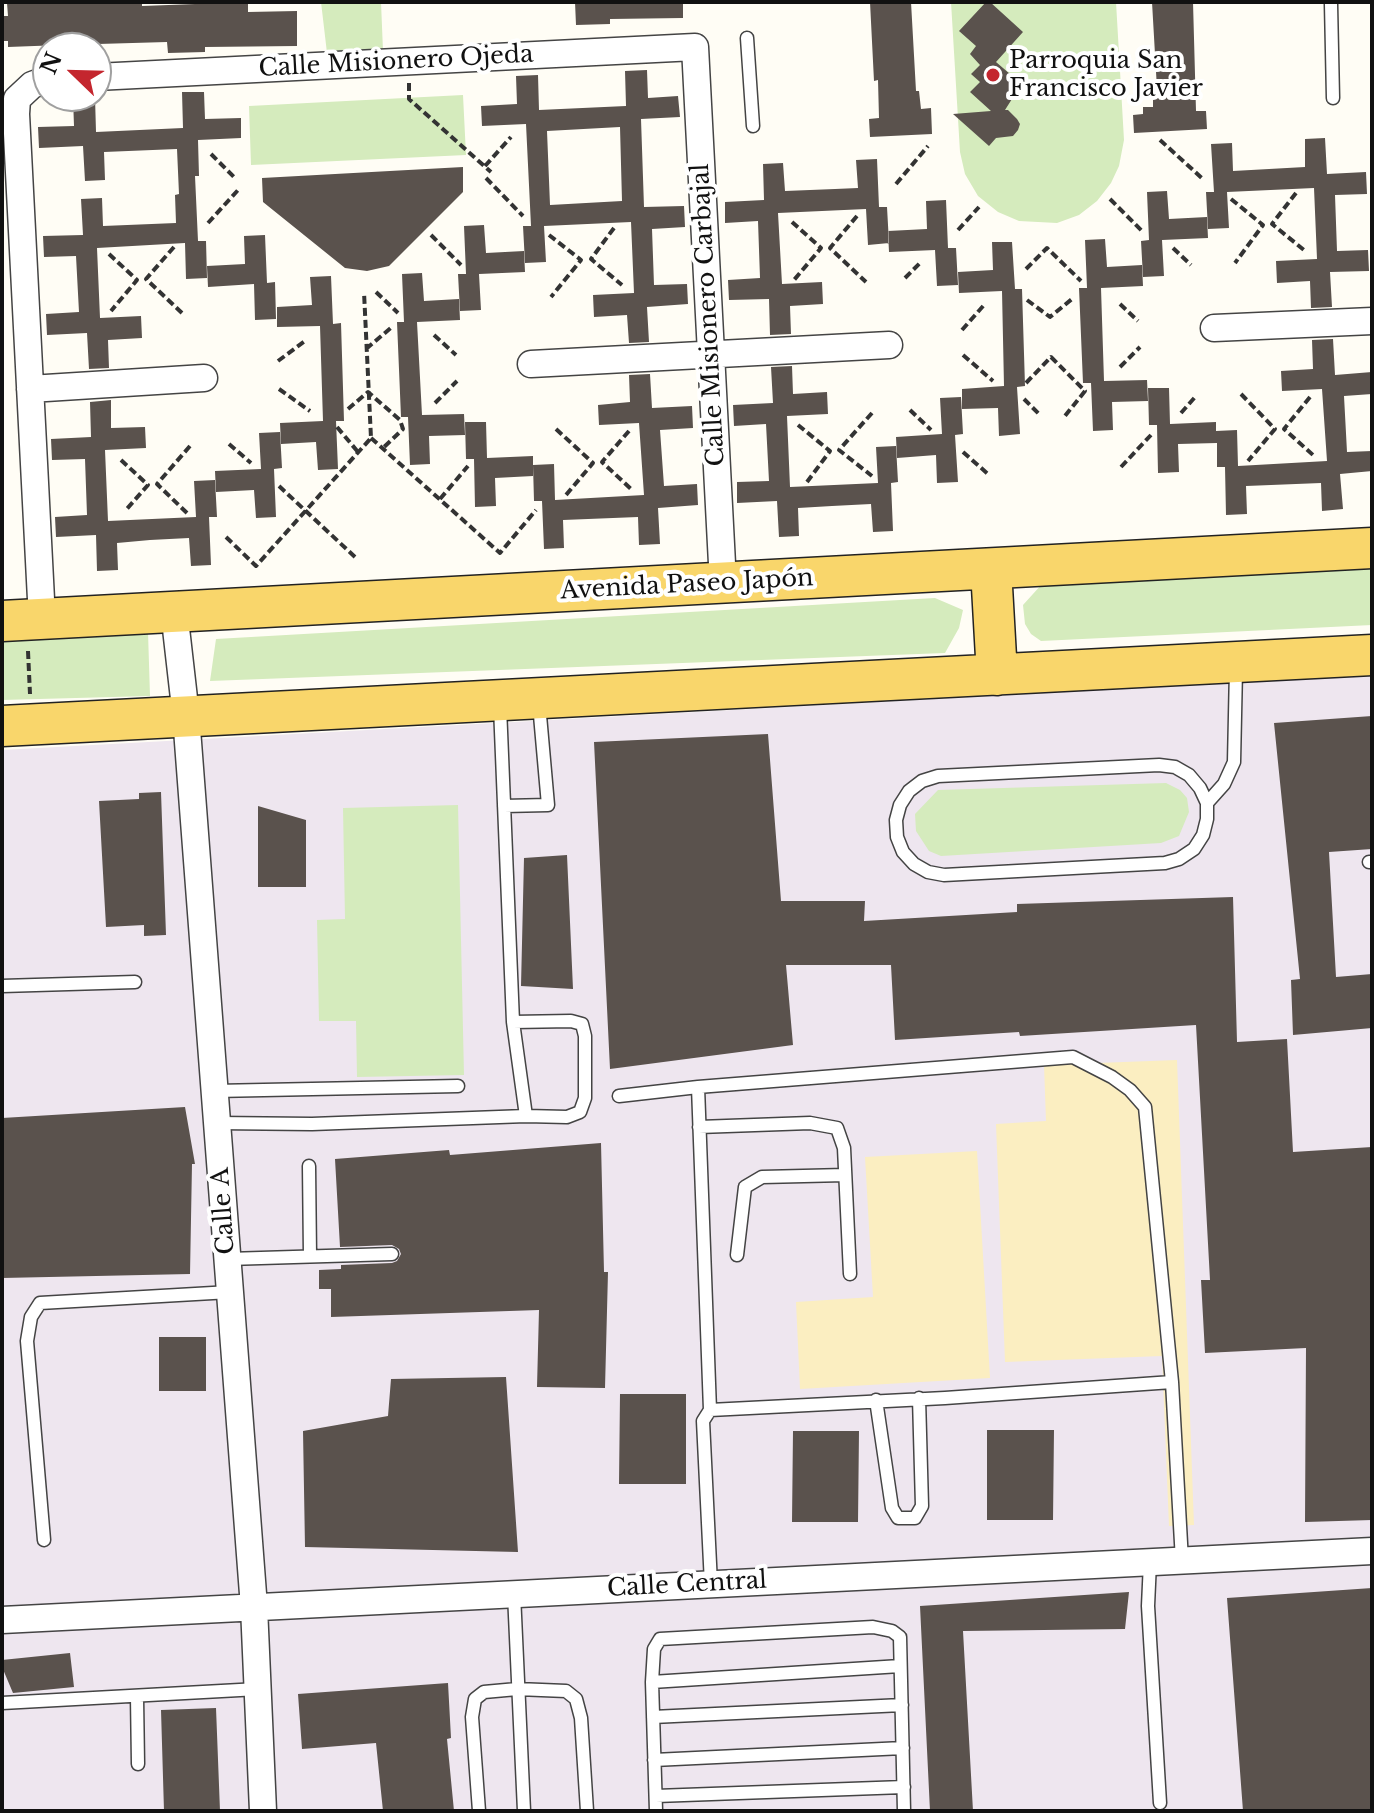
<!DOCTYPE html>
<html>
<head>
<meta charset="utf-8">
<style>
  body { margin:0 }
  #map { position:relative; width:1374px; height:1813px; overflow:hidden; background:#fffdf5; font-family:"Libre Baskerville",serif }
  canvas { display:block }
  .frame { position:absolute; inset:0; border:4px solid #111; pointer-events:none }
  .north { position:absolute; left:32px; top:32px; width:80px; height:80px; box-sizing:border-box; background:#fff; border:2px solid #a0a0a0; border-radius:50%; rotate:293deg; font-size:22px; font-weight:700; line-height:32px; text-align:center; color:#111 }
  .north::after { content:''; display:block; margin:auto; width:28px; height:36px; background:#c4262e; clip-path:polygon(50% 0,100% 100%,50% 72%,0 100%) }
</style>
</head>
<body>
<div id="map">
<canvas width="1374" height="1813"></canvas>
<div class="frame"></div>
<div class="north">N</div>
</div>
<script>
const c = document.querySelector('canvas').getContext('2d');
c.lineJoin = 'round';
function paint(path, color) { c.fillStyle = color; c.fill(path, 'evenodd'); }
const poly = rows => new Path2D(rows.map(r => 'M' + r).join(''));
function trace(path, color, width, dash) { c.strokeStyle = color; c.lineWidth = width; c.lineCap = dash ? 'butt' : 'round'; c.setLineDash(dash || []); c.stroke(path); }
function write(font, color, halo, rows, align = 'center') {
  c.font = font + ' "Libre Baskerville",serif'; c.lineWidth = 8; c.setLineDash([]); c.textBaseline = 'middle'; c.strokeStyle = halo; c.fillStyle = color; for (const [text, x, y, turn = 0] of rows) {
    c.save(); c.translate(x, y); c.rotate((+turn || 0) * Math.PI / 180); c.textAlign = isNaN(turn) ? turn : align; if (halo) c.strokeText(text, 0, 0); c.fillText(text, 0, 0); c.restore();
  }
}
paint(poly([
  [1372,675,1372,1811,2,1811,2,750]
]), '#eee6ef');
paint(poly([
  [321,2,381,2,383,51,327,53],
  [951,2,1116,2,1124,140,1119,166,1111,183,1097,201,1079,215,1057,223,1019,221,998,212,978,196,965,174,960,152],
  [463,95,466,155,251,165,249,106],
  [1372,568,1372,625,1041,641,1031,634,1025,624,1023,605,1042,584],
  [935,598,963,610,959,628,945,653,210,681,216,639],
  [148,632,150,696,2,700,2,641],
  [1166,783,1180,790,1187,798,1189,812,1179,836,1161,843,941,856,929,851,916,831,915,814,938,790],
  [458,805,464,1075,357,1077,356,1021,319,1021,317,920,345,919,343,808]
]), '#d5ebbd');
paint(poly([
  [1177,1060,1194,1525,1169,1526,1162,1356,1005,1362,996,1124,1046,1121,1044,1065],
  [977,1151,990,1378,800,1389,796,1302,873,1297,865,1157]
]), '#fbeec1');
paint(poly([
  [142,2,142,6,248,2,248,12,297,11,297,46,205,47,205,52,168,53,167,42,98,44,98,48,61,48,61,45,8,47,8,41,2,41,2,16,8,16,7,3],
  [575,2,683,2,683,18,610,19,610,24,576,25],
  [870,2,911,2,916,91,919,91,921,109,931,108,932,134,870,137,869,119,879,118,878,80,874,81],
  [986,2,990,2,1023,32,996,62,1017,80,1017,91,1005,110,1008,110,1017,119,1020,124,1018,130,1013,136,996,138,989,146,953,114,991,111,970,92,980,82,971,74,980,65,970,54,976,46,959,31],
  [1152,2,1193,2,1196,111,1206,111,1207,129,1134,133,1133,115,1143,114,1143,107,1153,107,1153,89,1157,89],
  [647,70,648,98,678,96,680,117,641,119,644,207,684,206,685,227,652,229,654,285,687,284,688,304,647,307,649,342,629,343,627,315,594,317,593,295,634,293,631,222,544,226,546,262,525,263,523,226,531,226,526,124,482,126,481,106,517,104,516,76,538,75,539,110,626,106,625,71],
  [620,127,622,201,550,205,547,131],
  [182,92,204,92,205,119,241,118,241,138,198,140,199,176,195,176,198,241,206,241,207,278,186,279,185,243,97,248,100,318,141,316,142,338,108,340,109,368,89,369,87,333,47,335,46,314,79,312,76,256,44,257,43,236,83,235,81,199,102,198,103,226,176,223,175,195,179,194,177,149,104,152,105,180,85,181,83,146,39,148,38,127,74,126,73,98,95,97,96,132,183,128],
  [1325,138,1327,174,1366,172,1367,194,1335,195,1337,251,1368,250,1369,271,1330,272,1332,307,1311,308,1310,281,1277,283,1276,261,1317,259,1314,188,1227,192,1229,228,1208,229,1206,192,1214,192,1211,144,1232,143,1233,171,1305,167,1305,139],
  [877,159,879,207,887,207,889,243,868,245,866,209,778,213,782,284,822,282,823,304,790,306,791,334,770,335,769,299,729,300,728,280,760,278,758,221,725,223,725,202,764,200,763,164,783,163,785,191,835,189,858,188,856,160],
  [463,167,463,192,389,266,367,271,345,268,263,202,262,178],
  [1167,191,1169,219,1207,217,1208,238,1162,240,1164,276,1143,277,1141,241,1149,240,1147,192],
  [946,200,948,248,956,248,958,285,937,286,935,250,889,252,888,231,927,229,926,201],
  [484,225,486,253,524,251,525,272,479,274,481,310,460,311,458,274,466,274,464,226],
  [265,235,267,283,275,282,276,319,255,320,254,284,208,287,207,266,245,264,244,236],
  [1105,239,1107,267,1142,265,1143,286,1101,288,1104,381,1147,380,1148,401,1112,402,1113,430,1093,431,1091,383,1083,383,1079,288,1087,288,1085,240],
  [992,242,1012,242,1015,289,1022,289,1025,386,1017,387,1020,434,999,436,998,408,962,409,962,389,1004,386,1002,291,959,293,958,272,993,270],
  [422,273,424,301,459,299,460,320,417,322,422,415,464,414,465,435,429,436,430,464,410,465,408,417,401,417,397,322,404,322,402,274],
  [331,276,333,324,341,323,344,421,336,421,338,469,318,470,316,442,281,444,280,423,323,421,320,326,277,327,277,307,312,305,310,277],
  [1333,339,1335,375,1372,372,1372,394,1344,396,1347,452,1372,451,1372,471,1340,474,1343,509,1322,511,1321,483,1246,486,1247,514,1226,515,1225,467,1217,467,1217,443,1178,444,1179,472,1158,473,1157,425,1149,425,1148,388,1169,388,1170,424,1216,422,1216,431,1237,430,1238,466,1327,461,1322,389,1282,391,1281,371,1313,369,1312,340],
  [792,366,793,394,827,392,828,414,787,416,790,487,878,483,876,447,896,446,898,482,891,483,893,531,873,532,871,504,832,506,798,508,799,536,779,537,777,501,737,503,737,482,769,481,766,424,734,426,733,405,773,403,771,367],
  [650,374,652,408,692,406,693,428,660,430,664,486,697,484,698,505,658,508,660,544,639,545,638,517,563,520,564,548,544,549,542,501,534,501,533,465,554,464,555,500,644,495,639,423,599,425,598,405,630,402,629,375],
  [961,397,963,434,955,435,958,482,937,483,936,455,897,458,896,437,942,434,940,398],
  [111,400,111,428,145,427,146,448,105,450,108,521,196,517,194,481,215,480,217,517,209,517,211,565,191,566,189,538,150,540,117,543,118,570,97,571,96,535,56,537,55,517,87,515,85,459,52,460,51,439,91,437,90,402],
  [465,422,486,422,487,458,533,456,533,476,495,478,496,506,475,507,474,459,466,459],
  [280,432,282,468,274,469,276,517,256,518,254,490,216,492,215,471,261,469,259,433],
  [1372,716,1372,849,1329,852,1336,977,1372,974,1372,1028,1293,1035,1291,980,1300,979,1274,723],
  [768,734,781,901,865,901,864,921,1017,912,1017,904,1233,897,1237,1042,1287,1039,1293,1152,1372,1147,1372,1520,1305,1522,1306,1348,1205,1353,1201,1280,1210,1280,1196,1025,1020,1036,1019,1032,895,1040,891,965,786,965,793,1045,610,1069,594,742],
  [161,792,166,935,144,936,144,925,106,927,99,801,139,799,139,793],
  [258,806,306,820,306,887,258,887],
  [567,855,573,989,521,986,524,858],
  [185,1107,195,1164,192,1164,190,1274,2,1278,2,1118],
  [601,1143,604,1272,608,1272,605,1388,537,1387,539,1310,331,1317,331,1289,319,1289,319,1270,341,1269,341,1265,392,1263,397,1261,401,1254,399,1249,392,1245,340,1247,335,1159,449,1150,450,1155],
  [159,1337,206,1337,206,1391,159,1391],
  [506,1377,518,1552,305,1547,303,1431,388,1416,391,1379],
  [620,1394,686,1394,686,1484,619,1484],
  [987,1430,1054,1430,1053,1520,987,1520],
  [793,1431,859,1431,858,1522,792,1522],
  [1372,1588,1372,1811,1243,1811,1227,1598],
  [1129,1592,1125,1629,963,1631,973,1811,930,1811,920,1606],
  [70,1653,74,1687,13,1693,2,1667,2,1660],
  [448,1683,451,1738,447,1739,454,1811,383,1811,376,1743,302,1749,298,1694],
  [216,1708,220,1811,164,1811,161,1710]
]), '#5a524d');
const service = poly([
  [1331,4,1333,98],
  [747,38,753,126],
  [500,707,513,1022,526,1116],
  [1207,803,1200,788,1189,775,1175,767,1159,765,938,776,922,781,909,791,900,805,896,820,897,837,903,852,914,864,928,872,944,875,1165,863,1179,859,1194,849,1203,835,1207,819,1207,803,1224,784,1234,762,1236,669],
  [504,806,548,805,539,704],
  [1369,862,1372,862],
  [2,986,135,982],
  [698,1087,710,1410],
  [215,1091,458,1086],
  [619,1096,698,1087,1073,1057,1112,1077,1130,1090,1145,1107,1172,1382,1182,1561],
  [217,1123,312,1124,526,1116,567,1117,580,1112,585,1098,585,1036,582,1024,571,1021,513,1022],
  [699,1127,810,1123,837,1128,844,1148,850,1274],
  [309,1166,310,1256],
  [737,1255,745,1187,762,1177,845,1175],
  [228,1259,392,1254],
  [876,1400,892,1508,898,1518,915,1518,922,1506,919,1398],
  [44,1540,27,1341,31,1317,40,1303,230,1292],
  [1150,1562,1148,1606,1160,1803],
  [711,1584,703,1421,710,1410,945,1398,1172,1382],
  [514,1594,524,1811],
  [652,1682,900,1666],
  [137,1697,138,1764],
  [2,1703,258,1689],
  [653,1717,902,1705],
  [654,1760,903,1748],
  [656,1796,904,1787],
  [479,1811,472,1717,475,1699,484,1692,517,1689,566,1691,576,1699,581,1718,587,1811],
  [656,1811,652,1682,654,1649,660,1639,873,1627,892,1631,900,1637,904,1811]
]);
const minor = poly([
  [96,77,695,47,723,583],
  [1214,328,1372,321],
  [531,364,889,345],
  [30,389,204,378],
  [174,611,186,716,254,1607,263,1811],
  [42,619,16,114,17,99,32,85,48,79],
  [2,1620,1372,1551]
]);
const primary = poly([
  [991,569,997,675],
  [2,621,1372,548],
  [2,726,1372,655]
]);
trace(service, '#444', 15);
trace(minor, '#444', 29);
trace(primary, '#222', 43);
trace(poly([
  [409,83,409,99,491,172],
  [1160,140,1204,180],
  [211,154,235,178],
  [485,166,511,137],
  [486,178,523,216],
  [896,184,928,146],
  [1296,193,1272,224,1304,250],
  [1110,199,1142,231],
  [1231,199,1263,225,1235,263],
  [857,216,830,248,866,282],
  [792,222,821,248,794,280],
  [208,223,239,189],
  [614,228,591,259,622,285],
  [958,230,979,207],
  [431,235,461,265],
  [549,235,581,260,551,297],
  [174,247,146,279,182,313],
  [1173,248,1191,265],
  [109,254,137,280,111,311],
  [1026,269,1047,248,1081,281],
  [905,278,922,261],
  [376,292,398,313],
  [1027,300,1050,317,1072,299],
  [1120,304,1138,321],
  [962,330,984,305],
  [434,335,456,355],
  [366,349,392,327],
  [963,355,993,381],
  [278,361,305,341],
  [1120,367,1140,347],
  [1026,383,1051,357,1085,391,1065,416],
  [279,389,310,411],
  [1241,394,1275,429,1248,461],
  [1310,397,1284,429,1313,455],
  [1024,399,1041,416],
  [435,403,457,381],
  [348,409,368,392,400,420,403,429,383,448],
  [910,410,931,430],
  [872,413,839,450,872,476],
  [1181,413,1196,396],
  [798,425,830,451,807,482],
  [337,427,358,452],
  [556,429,593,463,566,495],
  [629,431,602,462,631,489],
  [371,438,500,553,536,510],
  [229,444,251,463],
  [963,452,988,474],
  [121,460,148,485,125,511],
  [1121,467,1151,435],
  [279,486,355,557],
  [440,499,468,466],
  [187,513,157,484,190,446],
  [226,537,256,566,371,438,364,292],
  [28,651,30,694]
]), '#333', 4, [8, 4]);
trace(service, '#fff', 12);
trace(minor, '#fff', 26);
trace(primary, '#f9d66b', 40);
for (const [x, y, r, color] of [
  [993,75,8,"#c4262e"]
]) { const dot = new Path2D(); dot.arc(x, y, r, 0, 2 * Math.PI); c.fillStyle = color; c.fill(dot); trace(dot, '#fff', 3); }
write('24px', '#111', '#fff', [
  ["Parroquia San",1009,61],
  ["Francisco Javier",1009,89]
], 'left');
write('24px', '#111', '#fff', [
  ["Calle Misionero Ojeda",396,62,-3],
  ["Calle Misionero Carbajal",709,315,-93],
  ["Avenida Paseo Japón",687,585,-3],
  ["Calle A",224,1211,-94],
  ["Calle Central",687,1585,-3]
]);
</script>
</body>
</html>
